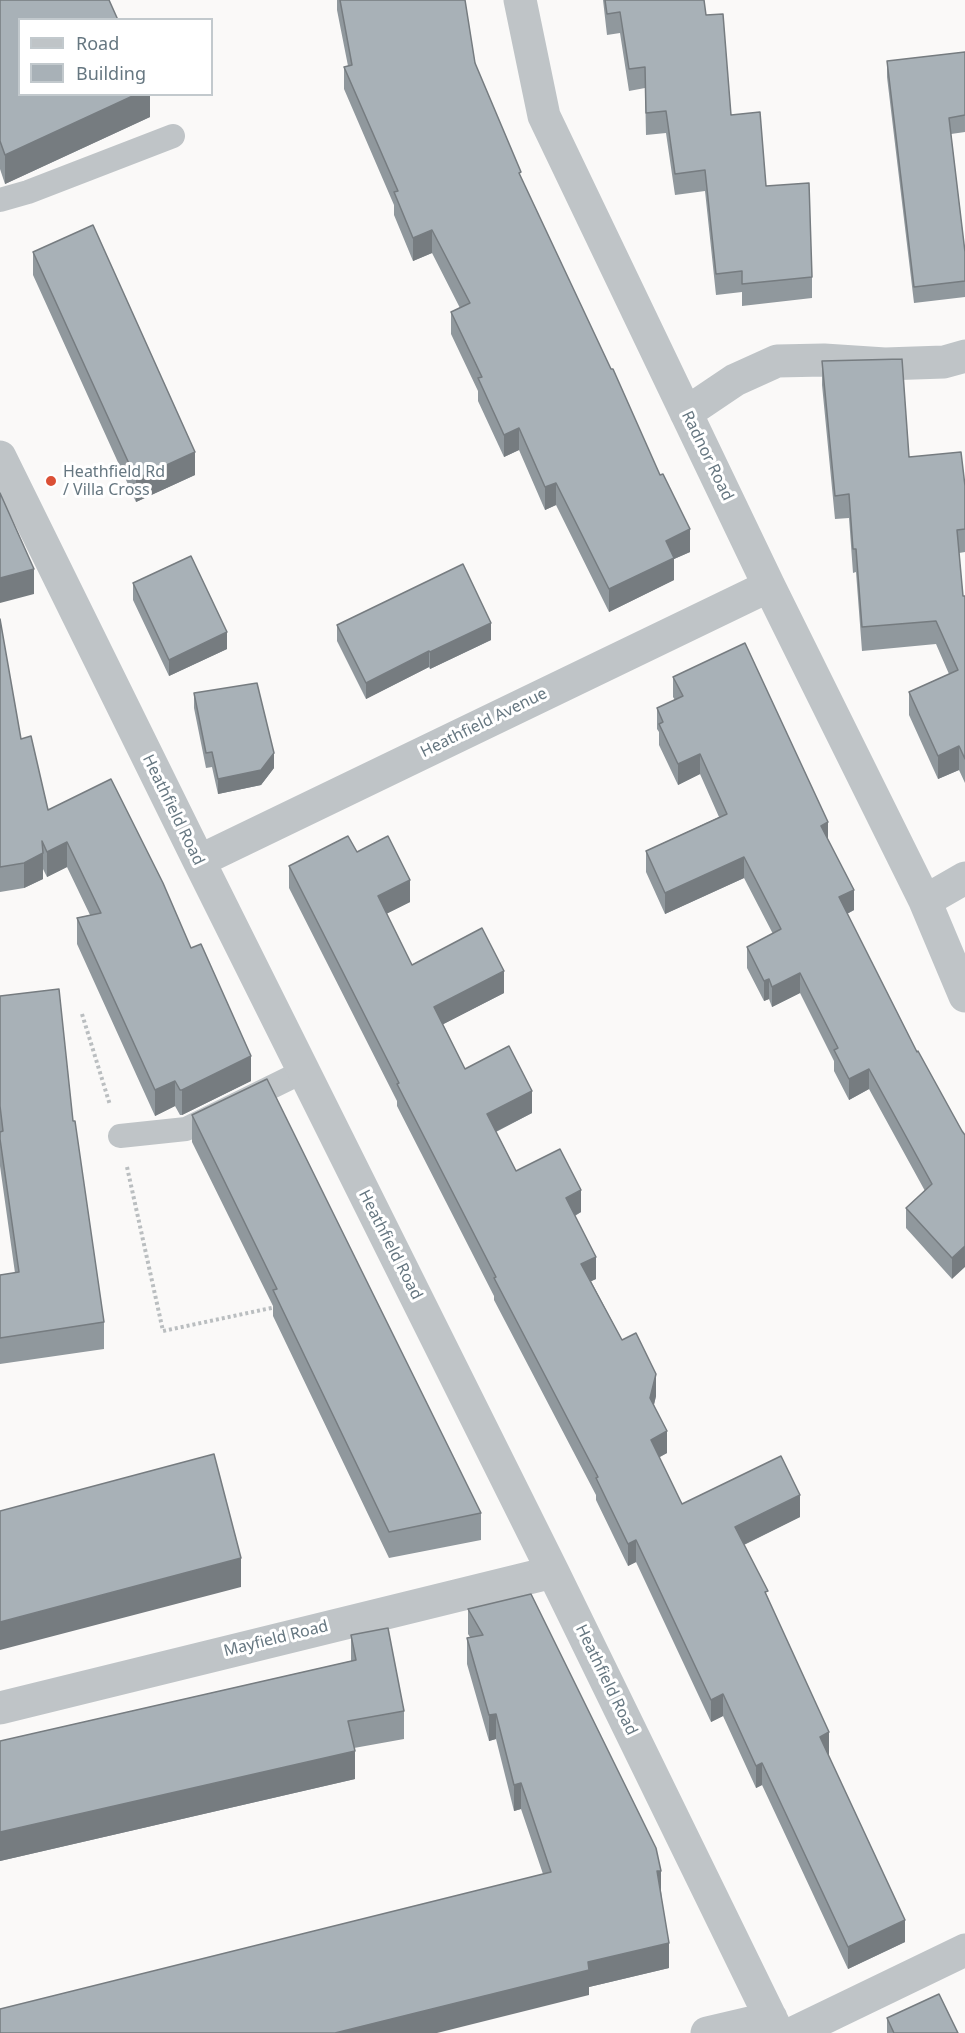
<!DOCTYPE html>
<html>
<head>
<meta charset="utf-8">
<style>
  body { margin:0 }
  #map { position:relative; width:965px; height:2033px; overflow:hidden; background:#faf9f8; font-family:"Noto Sans",sans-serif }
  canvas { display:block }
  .legend { position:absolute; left:18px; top:18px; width:195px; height:78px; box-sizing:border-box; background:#fff; border:2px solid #c2c9cd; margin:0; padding:8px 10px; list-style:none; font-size:18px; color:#667781 }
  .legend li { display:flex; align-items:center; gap:12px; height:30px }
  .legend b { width:30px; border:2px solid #c2c9cd }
</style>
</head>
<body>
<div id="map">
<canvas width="965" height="2033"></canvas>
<ul class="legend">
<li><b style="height:8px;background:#bfc4c7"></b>Road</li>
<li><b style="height:16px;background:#a8b1b7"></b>Building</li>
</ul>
</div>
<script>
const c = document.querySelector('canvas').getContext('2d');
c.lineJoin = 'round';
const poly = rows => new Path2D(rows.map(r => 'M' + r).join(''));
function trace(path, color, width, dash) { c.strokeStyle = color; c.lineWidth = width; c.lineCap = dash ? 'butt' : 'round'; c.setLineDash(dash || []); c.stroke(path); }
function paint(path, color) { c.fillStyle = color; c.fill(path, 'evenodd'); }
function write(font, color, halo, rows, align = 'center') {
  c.font = font + ' "Noto Sans",sans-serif'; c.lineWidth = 6; c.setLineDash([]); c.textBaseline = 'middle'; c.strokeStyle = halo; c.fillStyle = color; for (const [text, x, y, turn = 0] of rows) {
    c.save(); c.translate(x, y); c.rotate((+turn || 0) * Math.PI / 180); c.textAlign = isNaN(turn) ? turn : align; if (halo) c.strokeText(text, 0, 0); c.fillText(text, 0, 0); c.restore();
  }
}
trace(poly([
  [82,1014,110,1105],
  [127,1167,163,1331,276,1307]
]), '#babec0', 4, [3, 3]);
trace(poly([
  [0,200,28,192,173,136],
  [120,1136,186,1129,304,1071]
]), '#bfc4c7', 24);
trace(poly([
  [520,0,544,116,769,586,925,901,965,996],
  [686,413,735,380,777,361,824,360,885,364,944,362,965,356],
  [0,457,199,861,553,1572,778,2033],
  [199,861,769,586],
  [925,901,965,878],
  [0,1708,553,1572],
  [707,2033,771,2018],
  [793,2033,965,1950]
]), '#bfc4c7', 33);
paint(poly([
  [0,0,150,94,150,117,5,184,0,169],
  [337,0,465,0,475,63,521,179,690,552,674,559,674,580,609,612,556,505,545,510,519,450,504,457,478,401,478,391,451,334,451,312,460,308,432,253,413,261,394,215,394,205,344,89,344,67,348,66,337,10],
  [603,0,704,0,706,15,731,115,766,186,812,277,812,298,742,306,742,292,716,295,705,191,675,195,666,133,646,135,645,88,629,91,620,33,607,35],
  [965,52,965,132,951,134,965,252,965,297,914,303,887,77,887,61],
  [33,252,195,475,136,502,33,275],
  [822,361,909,457,965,486,965,552,959,553,963,596,965,596,965,783,959,770,938,779,909,715,909,692,949,674,936,644,862,651,856,572,853,573,849,518,835,519,822,385],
  [133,583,227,649,169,676,133,600],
  [0,619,21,739,48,810,191,948,251,1081,182,1115,180,1115,175,1106,155,1116,77,944,77,918,90,915,67,867,47,877,43,869,43,879,24,888,0,892],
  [337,625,491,640,430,669,429,667,366,699,337,641],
  [673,677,828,840,854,910,847,914,917,1052,962,1131,952,1279,906,1228,906,1208,925,1191,869,1089,849,1100,834,1071,834,1061,800,993,772,1007,769,999,764,1001,747,968,747,947,773,934,744,878,665,914,646,872,646,851,719,817,700,774,678,785,659,745,659,732,657,729,657,708,675,700,673,697],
  [194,693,274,768,261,785,218,794,212,767,206,768,194,708],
  [357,852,410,902,386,914,412,965,504,993,443,1024,465,1069,532,1113,496,1132,516,1171,581,1212,575,1216,596,1279,591,1281,622,1340,656,1396,654,1405,667,1453,659,1457,682,1504,800,1517,744,1545,768,1598,829,1755,828,1755,905,1942,848,1969,762,1785,756,1788,723,1716,711,1722,636,1562,628,1566,596,1500,596,1495,494,1300,494,1296,397,1106,397,1101,289,888,289,866],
  [0,996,73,1121,104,1322,104,1349,0,1364,0,1275,15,1273,0,1166],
  [192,1115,481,1513,481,1540,389,1558,273,1316,273,1306,192,1142],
  [468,1609,661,1891,669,1968,589,1987,589,1995,543,1874,521,1809,514,1811,496,1739,489,1741,467,1664,467,1638,470,1637,468,1634],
  [351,1635,404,1711,404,1739,354,1748,355,1779,0,1861,0,1741,351,1661],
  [887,2018,958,2033,887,2033]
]), '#90989d');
paint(poly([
  [137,94,150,94,150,117,5,184,5,155],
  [432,230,432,253,413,261,413,238],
  [519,428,519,450,504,457,504,435],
  [195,452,195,475,136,502,136,479],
  [556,483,556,505,545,510,545,487],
  [690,529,690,552,674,559,674,580,609,612,609,589,666,541],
  [34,569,34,594,0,603,0,578],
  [491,623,491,640,430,669,430,652],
  [227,632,227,649,169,676,169,660],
  [429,651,429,667,366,699,366,683],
  [959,746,959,770,938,779,938,756],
  [274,753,274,768,261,785,218,794,218,779],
  [700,754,700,774,678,785,678,764],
  [828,822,828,842,821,826],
  [67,842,67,867,47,877,47,852],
  [43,853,43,879,24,888,24,863],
  [744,857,744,878,665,914,665,893],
  [410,880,410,902,378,918,378,896],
  [854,890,854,910,839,918,839,897],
  [504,971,504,993,434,1029,434,1007],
  [800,973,800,993,772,1007,772,987],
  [769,979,769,999,764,1001,764,981],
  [251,1056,251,1081,182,1115,182,1090],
  [869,1069,869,1089,849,1100,849,1079],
  [175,1081,175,1106,155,1116,155,1090],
  [532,1091,532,1113,487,1136,487,1114],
  [581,1190,581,1212,566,1220,566,1198],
  [965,1246,965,1267,952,1279,952,1258],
  [596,1257,596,1279,581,1286,581,1264],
  [656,1374,656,1396,650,1420,650,1398],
  [667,1431,667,1453,651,1462,651,1440],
  [800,1495,800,1517,735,1549,735,1527],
  [636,1540,636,1562,628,1566,628,1544],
  [241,1558,241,1587,0,1650,0,1622],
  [723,1694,723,1716,711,1722,711,1700],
  [496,1714,496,1739,489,1741,489,1715],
  [829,1732,829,1755,820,1759,820,1737],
  [355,1751,355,1779,0,1861,0,1832],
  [762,1763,762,1785,756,1788,756,1766],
  [521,1783,521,1809,514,1811,514,1785],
  [657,1871,661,1871,661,1896],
  [905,1920,905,1942,848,1969,848,1947],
  [669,1943,669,1968,589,1987,589,1995,437,2033,335,2033,588,1962]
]), '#767c80');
const building = poly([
  [0,0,109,0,118,20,20,20,20,94,137,94,5,155,0,141,0,0],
  [340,0,465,0,475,63,521,172,519,173,611,369,613,369,660,475,663,474,690,529,666,541,674,558,609,589,556,483,545,487,519,428,504,435,478,378,482,377,451,312,470,303,432,230,413,238,394,192,398,191,344,67,352,65,340,0],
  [605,0,704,0,706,15,723,14,731,115,760,112,766,186,809,183,812,277,742,284,742,271,716,274,705,170,675,174,666,111,646,113,645,67,629,69,620,12,607,14,605,0],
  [965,52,965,115,949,118,965,252,965,281,914,287,887,61,965,52],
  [93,225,195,452,136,479,33,252,93,225],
  [902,359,909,457,961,452,965,486,965,529,957,530,963,596,965,596,965,759,959,746,938,756,909,692,958,670,936,621,862,627,856,549,853,549,849,494,835,496,822,361,902,359],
  [0,493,34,569,0,578,0,493],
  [191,556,227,632,169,660,133,583,191,556],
  [463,564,491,623,430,652,429,651,366,683,337,625,463,564],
  [0,619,21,739,31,736,48,810,111,779,163,883,191,948,201,944,251,1056,182,1090,180,1090,175,1081,155,1090,77,918,101,913,67,842,47,852,42,841,43,853,24,863,0,867,0,619],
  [745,643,828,822,821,826,854,890,839,897,917,1052,918,1051,962,1131,965,1135,965,1246,952,1258,906,1208,932,1184,869,1069,849,1079,834,1050,838,1048,800,973,772,987,769,979,764,981,747,947,781,929,744,857,665,893,646,851,727,814,700,754,678,764,659,724,663,722,657,708,683,696,673,677,745,643],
  [257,683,274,753,261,770,218,779,212,752,206,753,194,693,257,683],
  [348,836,357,852,388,836,410,880,378,896,412,965,482,928,504,971,434,1007,465,1069,509,1046,532,1091,487,1114,516,1171,560,1149,581,1190,566,1198,596,1257,581,1264,622,1340,636,1333,656,1374,650,1398,667,1431,651,1440,682,1504,781,1456,800,1495,735,1527,768,1591,765,1592,829,1732,820,1737,905,1920,848,1947,762,1763,756,1766,723,1694,711,1700,636,1540,628,1544,596,1478,598,1477,494,1278,496,1277,397,1084,399,1083,289,866,348,836],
  [59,989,73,1121,75,1121,104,1322,0,1338,0,1275,19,1272,0,1139,0,1132,3,1131,0,1106,0,996,59,989],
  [267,1079,481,1513,389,1532,273,1290,277,1289,192,1115,267,1079],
  [214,1454,241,1558,0,1622,0,1511,214,1454],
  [531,1594,656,1848,661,1871,657,1871,669,1943,588,1962,589,1970,335,2033,0,2033,0,2009,551,1872,521,1783,514,1785,496,1714,489,1715,467,1638,483,1635,468,1609,531,1594],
  [388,1628,404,1711,348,1721,355,1751,0,1832,0,1741,356,1660,351,1635,388,1628],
  [939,1994,958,2033,894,2033,887,2018,939,1994]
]);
paint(building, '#a8b1b7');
trace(building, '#767c80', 1.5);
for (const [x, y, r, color] of [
  [51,481,6,"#db5036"]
]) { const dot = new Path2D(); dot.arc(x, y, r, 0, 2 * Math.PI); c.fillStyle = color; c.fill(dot); trace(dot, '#fff', 2); }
write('16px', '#667781', '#fff', [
  ["Radnor Road",707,456,64],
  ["Heathfield Avenue",484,723,-26],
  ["Heathfield Road",173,810,64],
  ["Heathfield Road",390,1245,63],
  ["Mayfield Road",276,1639,-14],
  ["Heathfield Road",606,1680,64]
]);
write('16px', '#667781', '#fff', [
  ["Heathfield Rd",63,472],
  ["/ Villa Cross",63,490]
], 'left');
</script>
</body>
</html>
